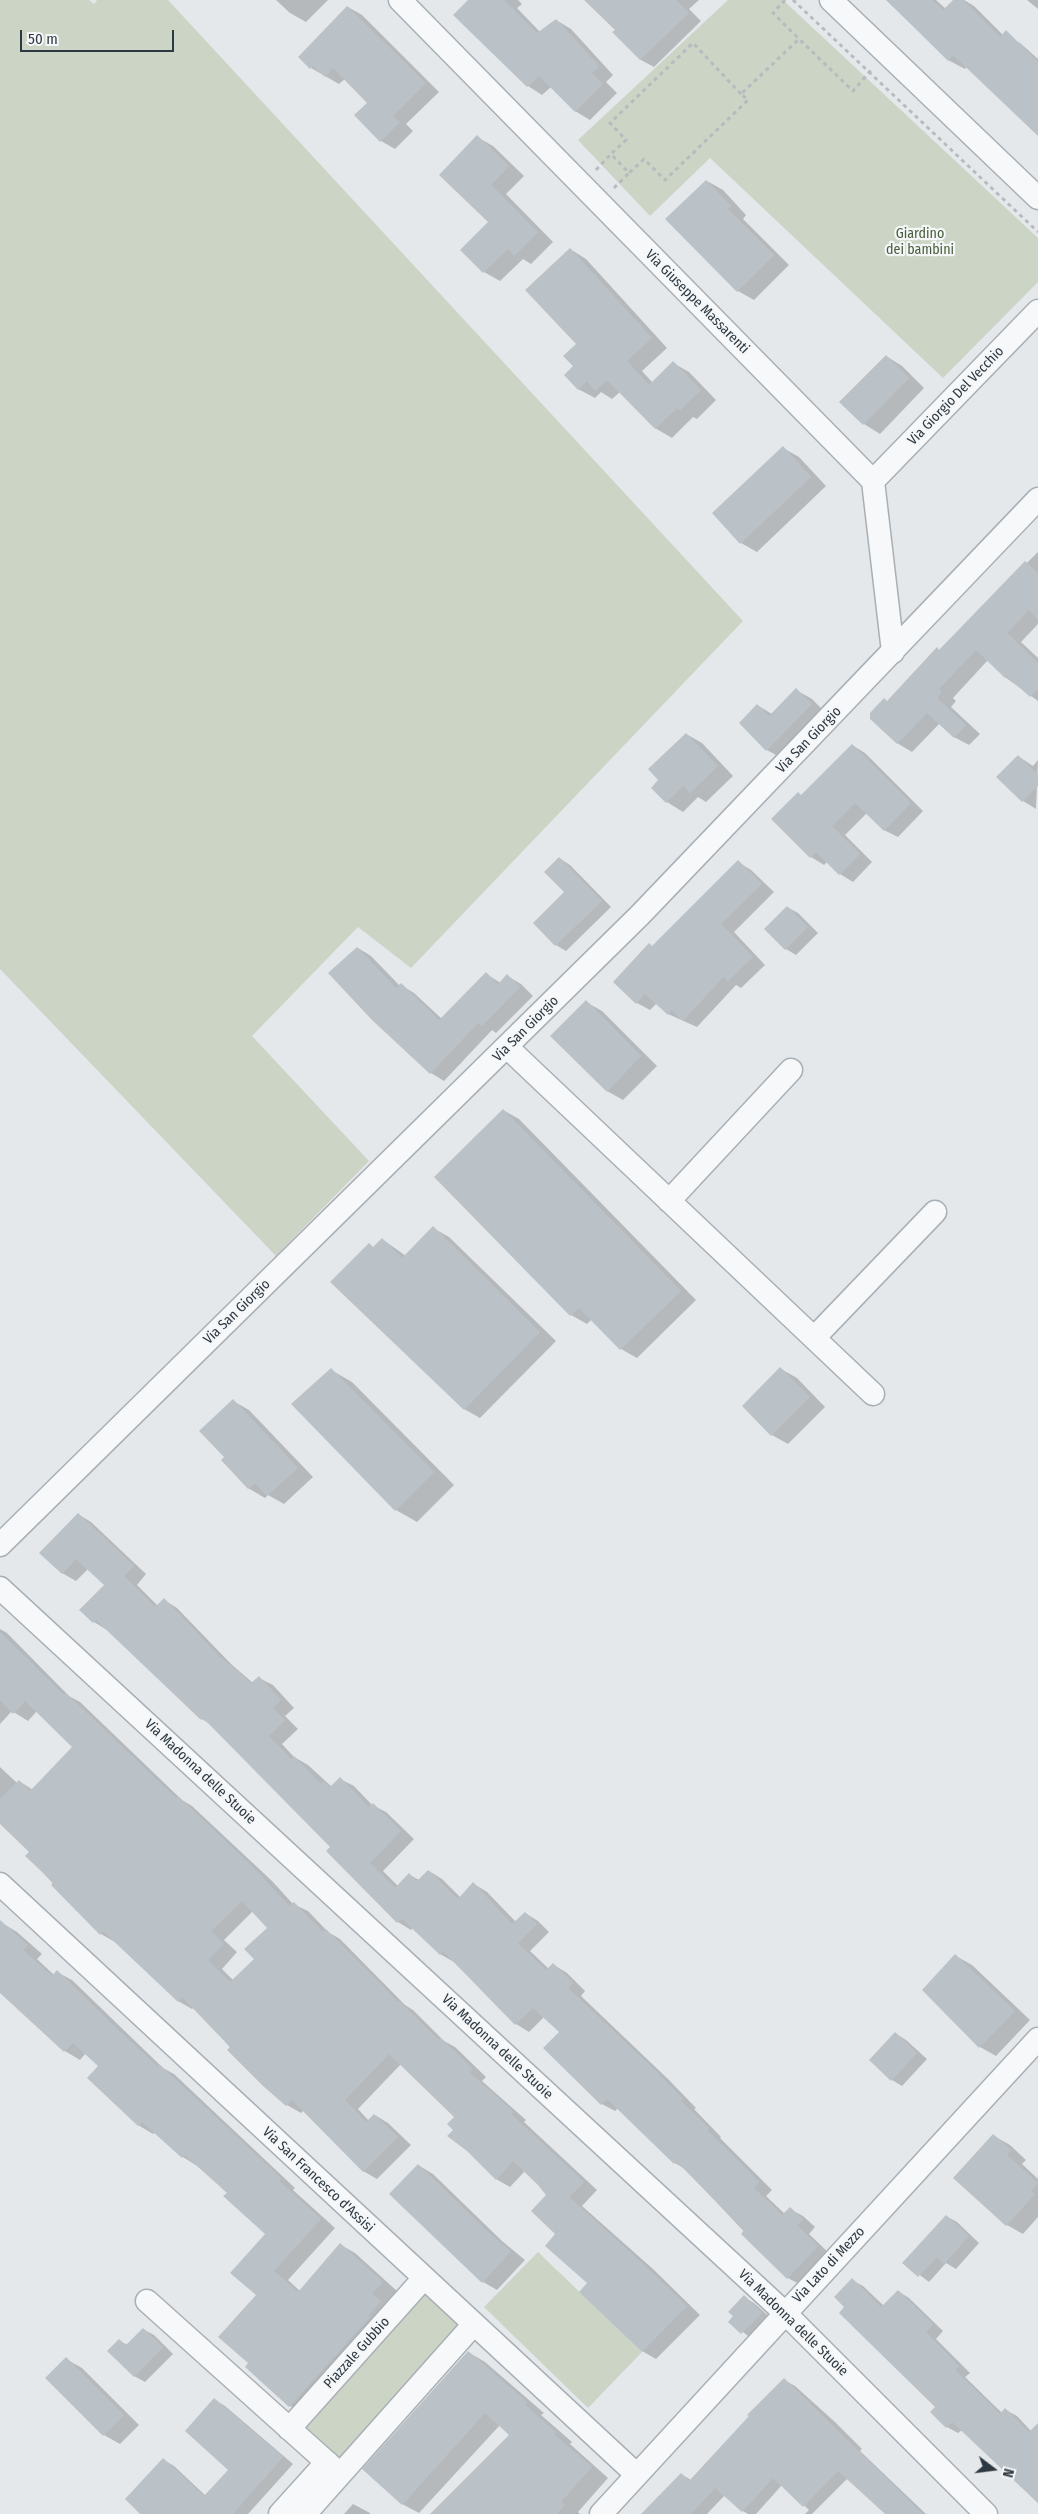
<!DOCTYPE html>
<html>
<head>
<meta charset="utf-8">
<style>
  body { margin:0 }
  #map { position:relative; width:1038px; height:2514px; overflow:hidden; background:#e4e8eb; font-family:"Fira Sans Condensed",sans-serif }
  canvas { display:block }
  .north { position:absolute; left:968px; top:2444px; width:50px; height:50px; -webkit-text-stroke:4px #f4f6f8; paint-order:stroke; rotate:105deg; font-size:14px; font-weight:700; line-height:20px; text-align:center; color:#2d3942 }
  .north::after { content:''; display:block; margin:auto; width:18px; height:22px; background:#2d3942; clip-path:polygon(50% 0,100% 100%,50% 72%,0 100%) }
  .scale { position:absolute; left:20px; top:30px; width:154px; height:22px; box-sizing:border-box; border:2px solid #2d3942; border-top:0; padding-left:6px; font-size:15px; line-height:18px; white-space:nowrap; color:#2d3942; -webkit-text-stroke:4px #f4f6f8; paint-order:stroke }
</style>
</head>
<body>
<div id="map">
<canvas width="1038" height="2514"></canvas>
<div class="north">N</div>
<div class="scale">50 m</div>
</div>
<script>
const c = document.querySelector('canvas').getContext('2d');
c.lineJoin = 'round';
function paint(path, color) { c.fillStyle = color; c.fill(path, 'evenodd'); }
const poly = rows => new Path2D(rows.map(r => 'M' + r).join(''));
function trace(path, color, width, dash) { c.strokeStyle = color; c.lineWidth = width; c.lineCap = dash ? 'butt' : 'round'; c.setLineDash(dash || []); c.stroke(path); }
function write(font, color, halo, rows, align = 'center') {
  c.font = font + ' "Fira Sans Condensed",sans-serif'; c.lineWidth = 4.5; c.setLineDash([]); c.textBaseline = 'middle'; c.strokeStyle = halo; c.fillStyle = color; for (const [text, x, y, turn = 0] of rows) {
    c.save(); c.translate(x, y); c.rotate((+turn || 0) * Math.PI / 180); c.textAlign = isNaN(turn) ? turn : align; if (halo) c.strokeText(text, 0, 0); c.fillText(text, 0, 0); c.restore();
  }
}
paint(poly([
  [0,0,89,0,94,4,97,0,168,0,743,621,411,968,358,927,252,1036,369,1161,276,1256,0,969],
  [728,0,783,0,1038,238,1038,282,943,378,710,158,650,216,578,140],
  [538,2252,642,2352,588,2408,484,2307],
  [424,2278,474,2324,340,2474,289,2429]
]), '#ccd4c6');
paint(poly([
  [276,0,328,0,306,22,290,13],
  [470,0,518,0,522,4,517,8,540,32,556,20,571,29,613,75,606,82,617,93,590,120,575,111,551,87,542,95,528,86],
  [586,0,699,0,689,9,701,21,654,67,641,60,614,32,616,30],
  [886,0,936,0,946,9,954,0,964,0,974,6,1003,35,1020,43,1038,59,1038,133,967,66,965,69,948,60],
  [1027,0,1038,0,1038,9],
  [348,7,362,15,439,92,406,124,413,131,395,149,381,141,368,103,345,79,339,84,311,68],
  [477,137,493,146,524,176,506,194,553,242,531,264,523,259,500,281,484,272,490,222],
  [707,181,723,190,746,215,743,219,789,265,754,300,738,291],
  [570,249,586,259,667,348,642,371,653,383,673,363,689,372,716,400,697,419,693,417,672,438,655,428,620,392,612,399,601,392,595,398,578,389,575,366,577,344],
  [886,356,902,366,924,388,880,434,864,424,841,402],
  [783,448,799,457,826,486,757,552,741,543],
  [1038,552,1038,624,1021,642,1038,658,1038,701,1005,677,988,660,953,698,956,701,951,707,980,734,969,745,954,737,940,723,912,752,897,743,887,702],
  [796,690,812,699,827,714,783,759,767,750,741,723,757,705,772,714],
  [686,734,702,743,733,776,706,802,698,797,683,812,667,802,660,780],
  [852,745,865,753,923,811,898,837,884,830,867,813,845,835,872,862,853,882,840,874,827,862,824,865,811,857,802,796],
  [1018,756,1033,766,1038,760,1036,809,1023,801],
  [559,858,570,865,611,907,566,951,556,945,566,892],
  [738,862,751,870,774,892,734,932,765,965,741,988,736,985,697,1027,668,1014,657,1003,650,1010,637,1003,653,947],
  [787,907,798,913,818,933,796,955,786,949],
  [358,948,371,956,400,986,401,985,414,993,442,1019,486,974,501,983,507,976,521,984,533,996,496,1033,492,1030,444,1081,431,1073,372,1019],
  [586,1002,602,1011,657,1066,623,1100,607,1091],
  [503,1110,519,1119,696,1300,637,1358,621,1349,592,1319,587,1324,571,1315],
  [433,1228,449,1237,556,1341,480,1418,464,1409,369,1244,374,1248,382,1239,406,1256],
  [781,1369,797,1378,825,1407,788,1444,772,1435],
  [331,1370,352,1382,454,1485,417,1522,396,1510],
  [233,1401,249,1410,313,1477,284,1504,268,1495,265,1498,248,1488,226,1457],
  [78,1514,91,1522,146,1574,137,1585,158,1606,164,1600,177,1608,232,1665,253,1683,259,1678,273,1685,294,1708,285,1716,298,1729,282,1744,294,1757,308,1765,332,1787,340,1779,354,1786,372,1805,386,1812,414,1839,383,1871,398,1886,410,1875,419,1880,429,1871,442,1879,461,1898,474,1884,487,1892,516,1922,525,1913,538,1921,549,1932,530,1951,549,1969,554,1965,567,1973,585,1991,581,1996,669,2080,696,2108,694,2109,721,2137,720,2138,772,2190,766,2196,785,2214,790,2209,803,2216,815,2227,809,2234,830,2254,801,2285,788,2278,685,2169,675,2163,618,2108,615,2111,602,2104,560,2032,544,2017,529,2032,516,2024,454,1962,440,1954,413,1928,411,1930,398,1922,332,1847,210,1724,202,1719,107,1630,94,1622,105,1585,88,1569,76,1581,62,1573],
  [0,1629,7,1633,69,1696,80,1702,182,1800,192,1806,272,1881,293,1904,308,1911,328,1932,340,1939,405,2005,413,2010,444,2041,455,2047,486,2077,482,2081,526,2120,524,2122,597,2190,582,2206,653,2269,700,2315,656,2359,642,2351,589,2282,556,2234,548,2195,525,2171,510,2187,496,2179,455,2130,455,2117,401,2064,358,2109,369,2121,375,2115,388,2123,411,2145,377,2179,363,2171,304,2110,301,2113,287,2105,264,2085,194,2007,192,2009,178,2001,115,1942,101,1934,27,1856,31,1852,0,1822,0,1767,17,1783,19,1781,33,1790,73,1747,37,1711,28,1721,12,1711,0,1724],
  [253,1911,269,1928,256,1959,233,1980,222,1969,237,1952,224,1940],
  [2,1923,17,1932,42,1954,37,1959,54,1975,57,1972,72,1980,163,2068,174,2074,295,2188,293,2190,335,2228,288,2280,300,2291,341,2245,355,2253,397,2291,386,2303,395,2310,305,2414,290,2406,247,2367,250,2363,267,2234,228,2192,197,2166,183,2157,155,2132,153,2134,138,2125,100,2066,86,2053,80,2060,65,2051,5,1997,0,1976,0,1924],
  [956,1956,972,1965,1030,2020,996,2056,980,2047,963,2031],
  [895,2033,906,2040,927,2059,902,2086,892,2080,870,2060],
  [994,2136,1010,2145,1026,2160,1022,2164,1038,2179,1038,2217,1023,2234,1007,2225],
  [418,2165,433,2174,502,2241,525,2260,497,2290,483,2282],
  [946,2216,957,2222,979,2243,956,2269,946,2263,929,2282,904,2263],
  [852,2280,863,2286,884,2306,898,2291,909,2298,943,2331,936,2339,970,2373,965,2377,1002,2413,1006,2410,1017,2416,1031,2431,1038,2429,1038,2503,962,2430,958,2433,947,2427,937,2407,846,2307],
  [744,2297,754,2303,772,2319,752,2339,730,2322],
  [143,2329,154,2335,173,2354,145,2382,134,2376,119,2341,128,2345],
  [468,2352,485,2362,544,2413,541,2415,572,2442,570,2444,608,2478,578,2512,580,2514,432,2514,511,2435,500,2425,419,2513,402,2504],
  [66,2359,82,2368,139,2425,120,2444,104,2435],
  [784,2380,795,2386,835,2422,862,2449,860,2451,926,2514,887,2514,848,2478,812,2514,805,2514,809,2510,782,2485,756,2514,748,2514,743,2511,725,2495,707,2514,643,2514,681,2474,691,2480],
  [215,2400,225,2406,293,2464,248,2514,141,2514,164,2460,174,2466,206,2496,230,2470],
  [353,2504,370,2513,370,2514,344,2514]
]), '#0003');
paint(poly([
  [468,0,504,0,537,33,556,19,599,66,592,73,603,84,575,112,539,76,527,87,453,15],
  [584,0,676,0,689,13,640,60,612,32,615,30],
  [887,0,932,0,943,10,953,0,963,0,1000,37,1006,30,1038,62,1038,136,953,55,948,61],
  [347,6,426,83,393,116,400,122,380,142,354,115,367,103,333,68,325,77,313,66,310,69,298,57],
  [477,135,509,166,491,185,538,232,514,256,508,249,483,273,460,250,488,222,439,175],
  [706,180,731,206,728,209,774,255,737,292,665,219],
  [570,248,652,338,627,361,649,385,673,361,701,390,680,410,677,408,655,429,607,380,595,391,587,381,578,390,564,375,573,366,563,356,576,344,525,290],
  [886,355,909,378,863,425,839,402],
  [783,446,811,477,740,544,712,513],
  [1025,561,1038,573,1038,620,1029,610,1007,633,1038,663,1038,689,1030,697,1007,676,1005,678,976,650,939,689,942,692,937,698,966,725,954,738,927,713,897,744,870,719,870,713,884,698,887,701,937,647,939,650],
  [796,688,812,704,766,751,739,723,757,704,769,716],
  [686,733,718,766,690,793,683,786,666,803,651,788,658,780,648,769],
  [852,744,911,803,884,831,855,803,832,826,860,854,839,875,816,852,810,858,771,819,798,792,801,795],
  [1018,755,1038,775,1038,786,1022,802,996,777],
  [559,857,602,901,555,946,533,923,564,892,544,872],
  [738,860,762,884,721,924,753,957,728,981,723,977,683,1021,672,1010,668,1015,645,994,636,1004,613,982,649,943,652,946],
  [787,906,808,927,785,950,764,929],
  [357,947,396,988,401,983,439,1020,486,972,498,984,507,974,520,987,482,1026,478,1023,430,1074,372,1020,328,973],
  [586,1000,641,1056,607,1092,550,1036],
  [503,1109,681,1291,620,1350,579,1308,570,1316,434,1177],
  [433,1226,540,1332,464,1410,330,1282,369,1243,373,1247,382,1238,402,1258],
  [780,1367,810,1397,771,1436,742,1406],
  [331,1368,434,1472,395,1511,291,1404],
  [233,1399,298,1468,267,1496,255,1483,248,1489,221,1460,224,1457,199,1431],
  [78,1513,134,1566,124,1576,155,1607,164,1598,219,1656,251,1683,259,1676,281,1700,273,1708,285,1720,269,1736,291,1759,294,1756,321,1784,324,1781,330,1787,340,1777,369,1807,373,1803,401,1831,370,1863,395,1888,409,1873,417,1881,428,1870,458,1899,473,1882,512,1924,525,1912,537,1924,518,1943,546,1970,553,1963,573,1983,568,1988,656,2071,683,2099,681,2101,709,2128,707,2130,759,2182,754,2188,782,2215,790,2207,803,2219,797,2225,818,2246,787,2279,741,2234,744,2230,676,2161,674,2164,607,2099,601,2105,543,2048,559,2032,533,2008,515,2025,443,1951,440,1955,402,1919,397,1923,326,1851,330,1847,203,1718,201,1720,96,1620,93,1623,79,1610,104,1585,76,1559,62,1574,39,1553],
  [0,1632,64,1695,66,1693,176,1798,178,1796,258,1872,289,1906,294,1902,323,1932,326,1929,398,2002,399,2001,439,2040,441,2038,473,2069,469,2072,513,2111,511,2114,584,2182,569,2197,639,2260,687,2306,642,2352,579,2292,587,2283,545,2246,555,2234,531,2211,546,2195,538,2185,513,2161,496,2180,467,2151,447,2136,453,2130,447,2124,454,2117,389,2054,345,2100,366,2122,374,2114,398,2137,363,2172,292,2100,286,2106,263,2086,227,2050,230,2047,182,1997,178,2002,103,1931,100,1935,51,1885,53,1882,25,1856,29,1852,0,1824,0,1799,19,1780,30,1791,72,1747,25,1701,13,1714,0,1700],
  [242,1901,267,1928,244,1949,254,1959,230,1982,208,1960,224,1944,211,1931],
  [0,1920,28,1945,23,1950,52,1976,57,1970,113,2025,157,2066,159,2064,281,2178,279,2181,321,2219,274,2271,298,2292,340,2243,383,2282,372,2294,381,2301,368,2316,370,2317,289,2407,245,2367,248,2363,218,2337,256,2295,230,2273,265,2234,223,2196,227,2193,185,2155,182,2158,142,2122,138,2126,87,2078,98,2066,73,2043,64,2052,0,1993],
  [955,1954,1015,2011,979,2048,922,1990],
  [895,2032,917,2053,891,2081,869,2060],
  [993,2134,1011,2150,1007,2155,1038,2183,1031,2191,1035,2194,1006,2226,953,2178],
  [418,2164,487,2231,511,2251,482,2283,389,2194],
  [946,2215,969,2236,944,2264,937,2257,918,2277,902,2263],
  [852,2278,881,2307,898,2290,933,2324,926,2332,959,2366,955,2370,1000,2414,1005,2408,1029,2432,1038,2423,1038,2503,952,2422,946,2428,930,2412,935,2407,839,2313,844,2307,834,2297],
  [744,2295,762,2313,741,2334,728,2322,733,2316,728,2312],
  [143,2328,163,2347,134,2377,107,2351,119,2339,126,2345],
  [468,2351,527,2402,525,2405,556,2432,554,2434,592,2467,561,2502,565,2505,556,2514,430,2514,509,2435,485,2413,402,2505,362,2469],
  [66,2357,124,2415,103,2436,45,2378],
  [784,2378,923,2514,885,2514,838,2471,803,2507,773,2478,742,2512,715,2488,691,2514,641,2514,681,2473,689,2481,749,2416,747,2415],
  [214,2398,283,2457,233,2514,140,2514,125,2499,163,2458,204,2496,228,2470,185,2431]
]), '#bbc2c7');
const minor = poly([
  [400,0,873,481,893,652],
  [831,0,1038,198],
  [873,481,1038,311],
  [508,1048,873,1394],
  [669,1201,791,1070],
  [814,1338,935,1212],
  [0,1545,640,915,1038,499],
  [0,1588,785,2313,986,2514],
  [0,1884,637,2475],
  [147,2301,340,2474],
  [289,2429,424,2278],
  [280,2514,327,2462],
  [305,2514,474,2324],
  [601,2514,1038,2039]
]);
trace(minor, '#a9b0b5', 25);
trace(poly([
  [785,0,773,13,799,39],
  [793,0,1038,232],
  [741,94,693,43,610,123,626,140,611,154,629,173,644,159,665,180,748,100,741,94,799,39,853,91,872,69],
  [596,170,611,154],
  [614,188,629,173]
]), '#b6bbbe', 3, [4, 4]);
trace(minor, '#f7f8f9', 22);
write('14px', '#485d3b', '#f4f6f8', [
  ["Giardino",920,234],
  ["dei bambini",920,250]
]);
write('14px', '#2d3942', '#f4f6f8', [
  ["Via Giuseppe Massarenti",697,302,45],
  ["Via Giorgio Del Vecchio",956,396,-46],
  ["Via San Giorgio",809,740,-46],
  ["Via San Giorgio",526,1029,-45],
  ["Via San Giorgio",237,1312,-44],
  ["Via Madonna delle Stuoie",200,1772,43],
  ["Via Madonna delle Stuoie",497,2047,43],
  ["Via San Francesco d'Assisi",318,2180,43],
  ["Via Lato di Mezzo",829,2265,-47],
  ["Via Madonna delle Stuoie",793,2323,44],
  ["Piazzale Gubbio",357,2353,-48]
]);
</script>
</body>
</html>
